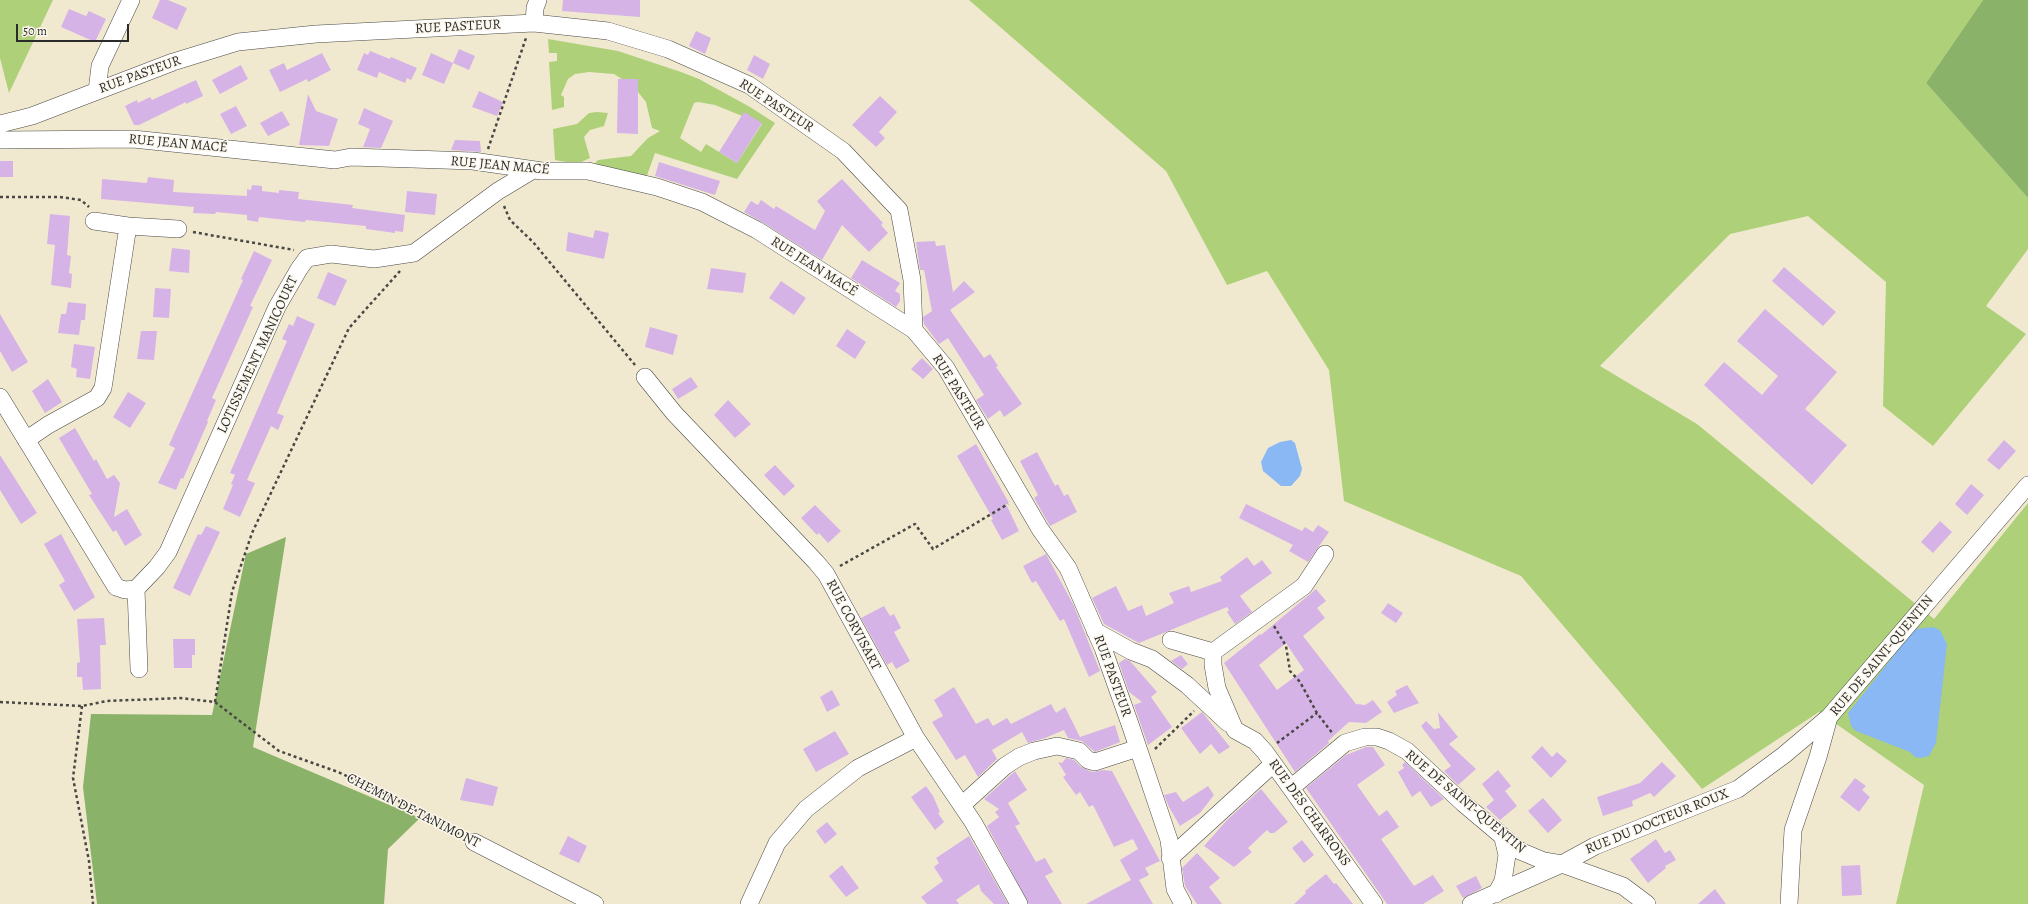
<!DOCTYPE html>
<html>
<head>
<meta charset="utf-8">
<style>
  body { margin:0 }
  #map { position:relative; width:2028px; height:904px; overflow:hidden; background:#f1e9cf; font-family:Alegreya,serif }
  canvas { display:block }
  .scale { position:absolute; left:16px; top:24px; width:113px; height:18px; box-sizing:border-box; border:2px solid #2b2b2b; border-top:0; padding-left:5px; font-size:12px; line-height:14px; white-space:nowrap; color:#2b2b2b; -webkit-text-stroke:3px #fbf7ec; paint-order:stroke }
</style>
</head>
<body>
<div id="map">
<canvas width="2028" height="904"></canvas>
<div class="scale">50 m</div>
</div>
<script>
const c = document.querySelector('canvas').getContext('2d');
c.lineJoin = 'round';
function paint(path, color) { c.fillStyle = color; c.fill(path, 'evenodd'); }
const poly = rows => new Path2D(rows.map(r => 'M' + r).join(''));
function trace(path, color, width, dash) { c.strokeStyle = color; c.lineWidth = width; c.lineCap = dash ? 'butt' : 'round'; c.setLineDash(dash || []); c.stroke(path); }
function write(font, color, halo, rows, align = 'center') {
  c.font = font + ' Alegreya,serif'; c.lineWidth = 3; c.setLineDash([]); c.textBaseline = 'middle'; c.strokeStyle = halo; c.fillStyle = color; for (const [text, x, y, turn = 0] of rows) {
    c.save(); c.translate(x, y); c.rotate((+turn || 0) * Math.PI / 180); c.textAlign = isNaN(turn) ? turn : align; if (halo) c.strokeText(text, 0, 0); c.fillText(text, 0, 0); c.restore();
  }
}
paint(poly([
  [0,0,53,0,9,93,0,58],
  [969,0,1983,0,1926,83,2028,198,2028,249,1986,306,2026,334,1933,446,1883,406,1886,282,1808,216,1730,234,1600,366,1697,424,1934,619,2028,503,2028,904,1896,904,1924,785,1819,712,1702,789,1521,576,1344,501,1329,370,1267,271,1227,285,1166,171],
  [548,39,618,51,681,72,699,79,750,107,775,123,737,179,655,153,646,178,592,167,598,160,631,156,648,138,660,131,652,128,646,102,638,92,638,79,622,79,614,74,589,72,575,74,568,79,561,95,564,97,564,107,552,110,549,62,557,61,557,53,549,53],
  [698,102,715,105,762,124,737,163,706,144,701,152,680,138,694,103],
  [597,112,608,113,604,126,590,130,584,137,590,158,577,164,555,160,553,129,577,124,589,113]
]), '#aed078');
paint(poly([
  [1983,0,2028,0,2028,198,1926,83],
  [286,537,253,747,420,818,388,849,384,904,97,904,83,787,91,714,212,715,246,554]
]), '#8ab268');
paint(poly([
  [1291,440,1295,443,1302,469,1300,476,1291,486,1281,486,1263,471,1261,462,1268,448,1280,442],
  [1933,627,1940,630,1947,644,1936,743,1929,756,1921,758,1915,757,1910,752,1856,731,1851,726,1848,713,1915,629]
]), '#8ab8f4');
paint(poly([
  [160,0,168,0,187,8,177,30,152,18],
  [563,0,640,0,640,17,562,11],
  [69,9,86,16,89,11,106,19,95,42,61,27],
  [696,31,711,38,705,54,689,46],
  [459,49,475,56,469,70,453,63,444,84,422,75,431,53,453,63],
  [370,51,390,59,391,57,417,68,411,80,407,78,405,83,379,72,377,78,357,70,364,53,368,55],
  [322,53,331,70,308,82,307,79,280,92,269,70,284,63,287,70],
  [754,55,770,64,763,79,747,70],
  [241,65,248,79,220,94,212,80],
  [618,79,638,79,638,134,617,133],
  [196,80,203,96,186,104,186,102,139,125,134,125,125,106,137,100,138,103,150,97,152,100],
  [479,91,503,102,497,116,472,107],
  [308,94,316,111,338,119,329,146,299,145],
  [880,96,897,112,879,132,885,138,876,147,852,125],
  [236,106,247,126,231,134,220,114],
  [364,108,393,121,381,148,363,147,370,129,358,124],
  [282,111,290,125,268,136,260,123],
  [744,112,762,123,737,163,719,152],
  [455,140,480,141,481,152,451,150],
  [0,161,13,161,13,177,0,177],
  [659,162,720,181,715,195,655,176],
  [148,177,174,180,173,192,247,196,247,189,251,190,252,185,262,186,262,191,279,193,279,190,299,192,298,199,353,205,352,208,405,215,403,232,395,231,395,233,366,229,366,226,306,220,305,222,259,217,258,222,247,220,247,215,216,212,215,214,193,213,194,207,101,199,102,179,147,183],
  [842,179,883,223,881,225,888,233,869,252,842,225,822,260,762,222,744,212,751,201,758,205,761,200,774,209,776,206,815,230,825,211,817,201],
  [407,191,437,194,435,215,405,212],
  [50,214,70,216,67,255,71,256,69,273,72,274,71,288,51,285,55,245,47,244],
  [595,230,609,233,604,259,566,251,568,232,593,238],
  [935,241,936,246,945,245,953,292,964,281,975,292,950,310,984,358,990,354,998,366,996,367,1022,404,1004,417,1000,410,988,419,976,400,984,395,948,338,939,344,924,324,923,317,932,311,924,270,920,270,916,242],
  [172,248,190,250,189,273,169,271],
  [254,251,272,260,250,306,253,307,212,398,216,400,207,421,208,422,183,479,181,478,176,490,158,483,175,448,169,445,243,280,241,279],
  [862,260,900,283,895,291,900,294,900,301,896,307,851,278],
  [1784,267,1836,312,1823,326,1772,281],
  [711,268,746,273,743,293,707,289],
  [328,272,347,280,335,306,317,298],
  [781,281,806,298,794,315,769,298],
  [155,288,171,289,169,318,153,317],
  [68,302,86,304,85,320,81,320,79,335,58,333,61,314,66,314],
  [1765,309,1837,372,1805,409,1847,445,1812,485,1704,385,1724,362,1762,395,1778,376,1737,341],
  [0,314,28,362,12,372,0,351],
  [297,316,315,324,277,413,284,416,278,430,271,426,247,480,255,483,240,517,223,509,233,485,231,484,235,475,230,473,287,341,282,339,289,324,293,326],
  [650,327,678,335,673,355,645,347],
  [847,329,866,342,855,359,836,346],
  [141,331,157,331,154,360,137,359],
  [74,344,95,347,90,379,76,377,77,369,71,367],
  [922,358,933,369,923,379,911,369],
  [691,377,698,387,678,399,672,389],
  [48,379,62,402,45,413,32,391],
  [128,392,146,403,130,428,113,417],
  [728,400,751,424,735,438,714,415],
  [75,428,94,461,96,459,107,479,114,475,120,483,114,517,127,509,142,535,125,546,116,530,113,532,89,495,92,494,59,438],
  [2004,440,2016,451,1999,470,1987,460],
  [976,444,1009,503,1006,504,1019,531,1002,540,991,520,993,519,957,456],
  [1037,452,1055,486,1058,484,1064,496,1068,494,1077,512,1050,526,1034,498,1038,495,1020,461],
  [0,455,37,513,21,524,0,490],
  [775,465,795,486,784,496,764,475],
  [1971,484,1984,495,1967,515,1955,504],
  [1246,504,1302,531,1305,527,1313,532,1318,525,1329,532,1308,562,1289,551,1293,545,1239,518],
  [815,505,841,531,828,543,819,533,817,535,801,518],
  [1940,521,1952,532,1933,553,1921,542],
  [206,526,220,532,190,596,173,588,198,534,201,535],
  [61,534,95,597,74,611,59,585,65,581,44,544],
  [1046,554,1074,606,1100,671,1089,677,1064,619,1060,621,1036,581,1032,583,1023,566],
  [1247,557,1254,566,1262,560,1272,573,1240,596,1252,612,1235,624,1227,612,1229,610,1227,607,1139,643,1104,624,1092,598,1116,586,1128,611,1142,605,1146,616,1174,603,1169,593,1189,586,1191,592,1222,581,1220,577],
  [1316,589,1326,601,1317,608,1325,618,1303,636,1356,704,1365,705,1373,700,1382,712,1366,723,1349,722,1328,741,1329,743,1295,772,1224,663,1260,634,1261,635],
  [1286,643,1304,670,1277,690,1259,665],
  [1388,603,1403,613,1396,623,1381,613],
  [884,606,890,616,894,614,901,628,894,632,910,661,896,669,892,662,887,665,861,618],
  [104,618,106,645,100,645,101,689,83,690,82,677,77,677,77,663,80,662,77,619],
  [173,639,195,639,195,655,192,655,192,668,174,668],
  [1181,655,1188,664,1182,669,1171,661],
  [1125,659,1130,661,1157,692,1151,697,1172,727,1148,745,1134,705,1142,702,1129,692,1119,663],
  [1407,685,1419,703,1394,713,1387,702,1397,695,1395,691],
  [954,687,976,724,988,718,993,726,1007,718,1011,724,1051,704,1056,713,1065,707,1080,737,1115,725,1120,742,1095,752,1082,741,1068,738,1064,730,1045,738,1028,743,1022,732,992,750,997,759,978,777,965,755,956,760,932,722,943,716,934,700],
  [832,690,840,705,827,712,820,697],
  [1202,712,1230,747,1219,754,1211,744,1200,754,1181,728],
  [1438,712,1458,737,1449,744,1476,769,1458,785,1444,771,1451,766,1421,726,1426,721,1434,729,1440,728],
  [835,731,849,754,816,772,803,749],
  [1542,746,1552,757,1557,752,1567,761,1551,778,1531,757],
  [1366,747,1373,747,1385,765,1357,785,1379,816,1387,810,1399,827,1381,839,1414,886,1433,875,1444,891,1423,904,1387,904,1306,788,1346,755],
  [1066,758,1074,760,1081,767,1092,772,1103,770,1112,771,1160,861,1145,868,1149,875,1139,880,1153,904,1086,904,1131,880,1120,860,1138,849,1133,839,1114,847,1093,805,1089,807,1080,792,1076,795,1063,777,1066,775,1058,762,1062,763],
  [1405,762,1444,799,1431,807,1420,791,1412,797,1398,772,1404,768,1402,765],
  [1662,762,1676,776,1654,797,1650,793,1632,801,1633,806,1603,816,1597,797,1640,783],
  [1498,770,1511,786,1505,791,1517,806,1500,820,1486,807,1494,800,1482,784],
  [1015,771,1027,790,1008,803,1020,824,1015,826,1036,862,1045,858,1053,872,1045,876,1062,904,1029,904,987,826,999,817,995,812,999,809,984,799],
  [466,778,498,787,493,806,460,800],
  [1855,778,1866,786,1862,790,1870,797,1859,812,1840,797],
  [926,786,933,796,940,812,938,813,944,822,935,830,911,797],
  [1208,786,1214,795,1200,813,1180,826,1169,807,1164,795,1176,792,1183,802],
  [1261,789,1288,822,1274,833,1270,833,1267,830,1248,848,1252,852,1234,867,1204,846,1227,820],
  [1543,798,1562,820,1548,833,1528,811],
  [827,822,837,834,825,844,816,831],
  [568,836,587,846,579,863,559,854],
  [969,836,1008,904,994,904,981,891,979,884,956,900,959,904,927,904,921,897,943,881,934,867,939,863,936,858],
  [1656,839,1665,853,1670,850,1676,860,1665,866,1666,868,1648,883,1630,859],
  [1302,840,1314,855,1304,863,1292,848],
  [1197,853,1220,878,1209,887,1222,904,1197,904,1185,886,1182,868],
  [842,865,859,888,846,897,829,876],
  [1860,865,1862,895,1842,896,1841,866],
  [1326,874,1334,884,1336,883,1353,904,1294,904,1306,893,1305,891],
  [1476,876,1482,888,1463,898,1456,886],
  [1715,889,1726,904,1698,904]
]), '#d6b3e6');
const minor = poly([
  [534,23,535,8,538,0],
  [97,91,100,66,131,0],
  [0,124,32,116,173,62,238,42,316,34,534,23,608,31,668,49,749,85,843,151,899,210,912,280,914,330,946,368,1040,529,1068,568,1103,648,1131,727,1169,840,1175,889,1183,904],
  [0,140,133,139,335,160,351,157,473,161,542,171,588,171,657,187,702,202,757,230,914,330],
  [94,221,128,226,178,229],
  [645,377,674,413,816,562,826,574,916,738,973,822,1019,904],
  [0,397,116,587,125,590,136,589,157,567,168,552,277,307,299,269,307,258,331,254,374,259,414,253,498,191,533,170],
  [26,440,48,425,97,398,103,388,128,226],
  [136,589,139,669],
  [1095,631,1131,651,1152,659,1187,685,1228,723],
  [1171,640,1213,652,1304,586,1325,554],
  [1213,652,1213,665,1217,688,1235,730,1255,741,1265,752,1374,904],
  [1292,787,1345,743,1365,737,1377,737,1389,741,1407,751,1463,803,1520,851,1544,861,1562,864,1623,886,1647,904],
  [962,805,1005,766,1019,757,1034,751,1057,746,1079,751,1088,760,1095,762,1138,748],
  [474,842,595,904],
  [1170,858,1273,764],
  [1496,894,1503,881,1507,855,1503,838],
  [749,904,777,843,806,809,858,768,916,738],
  [1471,904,1562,864,1595,846,1738,789,1784,755,1829,717],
  [1789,904,1793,830,1818,757,1829,717,2028,485]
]);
trace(minor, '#494844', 18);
trace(poly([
  [488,149,526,38],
  [0,197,60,197,81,200,89,207],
  [504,206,510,220,533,242,635,365],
  [193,232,294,250],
  [840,566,915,524,933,549,1008,504],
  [1274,626,1286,646,1290,671,1300,682,1317,713,1333,734],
  [0,702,82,706,107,701,180,698,215,702,279,751,338,772,380,791,461,835],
  [215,702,232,592,252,533,349,328,400,271],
  [82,706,73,778,89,861,93,904],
  [1277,743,1317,713],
  [1155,749,1194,711]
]), '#494844', 2.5, [3, 3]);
trace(minor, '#fff', 17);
write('14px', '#2b2b2b', '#fbf7ec', [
  ["RUE PASTEUR",458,27,-3],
  ["RUE PASTEUR",140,75,-20],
  ["RUE PASTEUR",776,106,33],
  ["RUE JEAN MACÉ",178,144,5],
  ["RUE JEAN MACÉ",500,166,5],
  ["RUE JEAN MACÉ",814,267,32],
  ["LOTISSEMENT MANICOURT",258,355,-65],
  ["RUE PASTEUR",958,392,58],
  ["RUE CORVISART",853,625,62],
  ["RUE DE SAINT-QUENTIN",1882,656,-50],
  ["RUE PASTEUR",1112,676,70],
  ["RUE DE SAINT-QUENTIN",1465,802,40],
  ["CHEMIN DE TANIMONT",413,811,27],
  ["RUE DES CHARRONS",1309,813,54],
  ["RUE DU DOCTEUR ROUX",1657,822,-22]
]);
</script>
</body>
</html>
